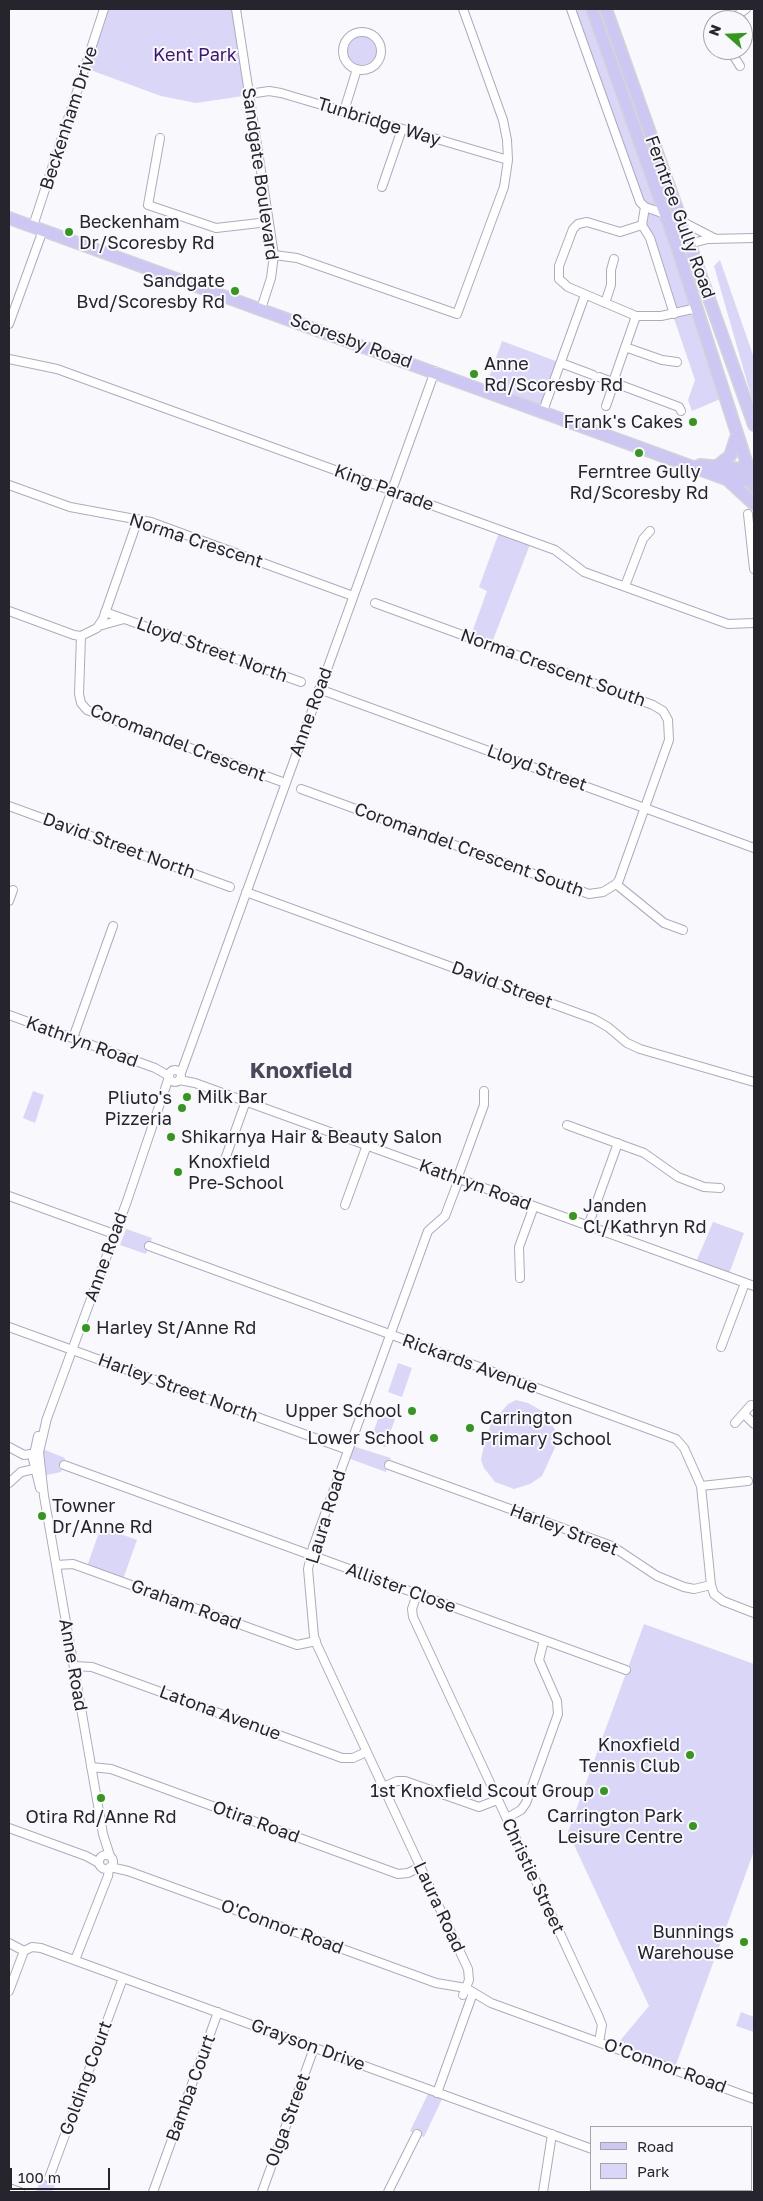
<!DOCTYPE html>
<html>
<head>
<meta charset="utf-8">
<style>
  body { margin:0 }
  #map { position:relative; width:763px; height:2201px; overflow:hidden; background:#f9f8fd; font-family:"Golos Text",sans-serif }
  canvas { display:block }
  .frame { position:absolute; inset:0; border:10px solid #26252d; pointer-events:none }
  .legend { position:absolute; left:590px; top:2126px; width:162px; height:65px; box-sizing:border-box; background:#f9f8fd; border:1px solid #a5a4aa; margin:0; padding:6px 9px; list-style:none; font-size:15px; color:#26252d }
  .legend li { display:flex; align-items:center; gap:10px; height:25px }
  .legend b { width:25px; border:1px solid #a5a4aa }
  .north { position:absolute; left:703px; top:10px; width:50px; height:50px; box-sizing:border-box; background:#f9f8fd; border:1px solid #a5a4aa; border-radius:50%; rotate:290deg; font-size:14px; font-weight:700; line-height:20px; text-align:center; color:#26252d }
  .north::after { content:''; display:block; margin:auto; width:18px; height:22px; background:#34981c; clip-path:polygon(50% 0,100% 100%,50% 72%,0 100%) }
  .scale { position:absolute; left:10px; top:2168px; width:100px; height:22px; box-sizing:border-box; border:2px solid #26252d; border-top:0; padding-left:6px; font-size:15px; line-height:18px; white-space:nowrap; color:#26252d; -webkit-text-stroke:4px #f9f8fd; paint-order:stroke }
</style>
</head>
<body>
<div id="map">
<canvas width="763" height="2201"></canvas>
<div class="frame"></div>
<ul class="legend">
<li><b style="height:6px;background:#cdc7f4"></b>Road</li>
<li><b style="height:14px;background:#dad6f8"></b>Park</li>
</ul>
<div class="north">N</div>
<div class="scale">100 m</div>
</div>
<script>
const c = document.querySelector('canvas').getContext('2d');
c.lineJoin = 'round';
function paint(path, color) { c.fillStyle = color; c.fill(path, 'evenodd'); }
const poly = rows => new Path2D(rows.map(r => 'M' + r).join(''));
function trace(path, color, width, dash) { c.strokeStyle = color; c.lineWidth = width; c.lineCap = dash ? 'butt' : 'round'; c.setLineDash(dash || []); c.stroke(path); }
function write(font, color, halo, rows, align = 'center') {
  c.font = font + ' "Golos Text",sans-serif'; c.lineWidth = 4; c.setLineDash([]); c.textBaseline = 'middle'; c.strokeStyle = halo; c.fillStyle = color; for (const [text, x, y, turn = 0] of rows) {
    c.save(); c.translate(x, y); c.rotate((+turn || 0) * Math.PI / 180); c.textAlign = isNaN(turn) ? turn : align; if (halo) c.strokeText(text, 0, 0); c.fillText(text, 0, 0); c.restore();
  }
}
paint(poly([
  [104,9,236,9,250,95,196,103,161,96,85,68],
  [571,9,592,9,725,397,692,411,688,400,695,380,643,228,645,207],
  '343 51a19 19 0 1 1 38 0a19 19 0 1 1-38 0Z',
  [720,260,754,358,754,406,714,266],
  [502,341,561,363,543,411,485,389],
  [500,530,531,542,491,645,470,638,487,591,479,587],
  [33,1091,44,1095,35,1123,23,1118],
  [713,1222,744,1233,729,1274,696,1262],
  [126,1229,152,1238,146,1254,120,1245],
  [398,1363,412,1368,402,1397,388,1392],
  [516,1400,528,1403,544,1412,555,1430,558,1441,542,1476,530,1484,514,1489,495,1482,484,1468,481,1460,485,1441,491,1424,508,1404],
  [380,1413,395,1419,385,1447,370,1442],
  [349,1445,391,1458,386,1472,345,1457],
  [40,1448,65,1458,61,1472,42,1476],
  [101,1527,137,1540,122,1582,86,1569],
  [644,1624,754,1664,754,1851,674,2070,614,2048,649,2006,568,1832],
  [741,2012,754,2017,754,2032,736,2026],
  [430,2090,444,2095,424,2137,410,2131],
  [42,2176,56,2182,52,2192,36,2192]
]), '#dad6f8');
const minor = poly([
  [236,9,274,255,271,278,261,309],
  [571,9,640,202,645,207,665,214],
  [730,20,746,9],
  '343 51a19 19 0 1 1 38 0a19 19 0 1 1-38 0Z',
  [730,50,740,66],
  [249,94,269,91,281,93,508,160],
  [344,111,357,69],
  [160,138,148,205,216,228,268,222],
  [382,187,402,129],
  [645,207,642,225,650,238,674,314],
  [681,221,714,238],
  [642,225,620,232,587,222,578,224,573,229,559,266,559,279,568,287,636,316,661,316,697,308],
  [33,226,104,9],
  [677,247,708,239,754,238],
  [274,255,297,258,457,314,504,187,508,160,507,140,503,120,463,9],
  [605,303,611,285,611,270,614,259],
  [9,324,43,230],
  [625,347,662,360,677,362],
  [9,359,57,369,555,550,584,572,728,624,754,623],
  [561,363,593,375],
  [599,377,679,407,681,411],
  [613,382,636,316],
  [606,406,614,383],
  [543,411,585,295],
  [9,485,70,507,151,522,353,596],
  [748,514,754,569],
  [625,586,643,539,650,531],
  [9,611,74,635,81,636,97,628,103,619,138,519],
  [105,612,301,682],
  [99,626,124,619],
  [81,636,79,694,81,703,87,710,285,783],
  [319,689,754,848],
  [301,789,589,894,603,892,616,884,619,880,669,740,668,720,663,711,653,705,375,603],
  [9,806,230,887],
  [616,884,664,923,683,930],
  [246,892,594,1019,608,1027,627,1043,640,1049,754,1082],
  [9,901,13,890],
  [9,1015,155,1068,169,1076],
  [73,1038,113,926],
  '169 1076a6 6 0 1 1 12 0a6 6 0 1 1-12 0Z',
  [181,1073,435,371],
  [179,1080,195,1083,754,1286],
  [567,1125,644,1153,678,1177,704,1187,720,1188],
  [224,1162,246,1101],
  [457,1179,484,1105,484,1091],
  [459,1179,445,1216,428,1231,313,1547,308,1569,314,1636,317,1645,468,1969,469,1980,463,1995],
  [9,1196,114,1234],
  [345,1205,367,1145],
  [588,1226,618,1143],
  [149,1246,676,1439,684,1448,701,1486,711,1585,714,1594,723,1601,754,1613],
  [520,1278,519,1247,534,1206],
  [9,1327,348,1450],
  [721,1347,745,1283],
  [744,1414,754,1424],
  [47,1418,39,1452,44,1496,103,1834,110,1856],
  [46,1421,127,1201,169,1077],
  [735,1423,751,1405],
  [38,1436,33,1459,40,1488],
  [9,1447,24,1455,37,1453],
  [64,1465,626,1670],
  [389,1465,612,1546,657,1576,684,1587,694,1589,711,1585],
  [9,1483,21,1472,39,1468],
  [701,1486,748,1481],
  [56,1565,73,1564,297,1645,316,1641],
  [417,1594,412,1609,413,1617,598,2015,602,2025,599,2042],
  [74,1666,92,1667,342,1758,353,1758,366,1752],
  [91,1767,111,1769,398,1874,408,1873,420,1867],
  [383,1787,397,1781,405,1781,479,1807,497,1800],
  [507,1818,521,1810,526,1803,558,1714,557,1701,539,1660,544,1640],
  [9,1828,86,1856,99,1863],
  '99 1862a7 7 0 1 1 14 0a7 7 0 1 1-14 0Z',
  [110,1867,128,1871,436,1983,466,1988,491,2003,754,2099],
  [9,1943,24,1951],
  [24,1951,32,1947,41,1948,592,2149],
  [75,1960,108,1876,109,1868],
  [9,1991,24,1951],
  [437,2093,473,1993],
  [49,2178,123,1978],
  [9,2188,20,2192],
  [703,2190,710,2192],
  [153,2192,218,2012],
  [262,2192,314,2048],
  [388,2192,417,2134],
  [543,2192,552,2134],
  [646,2192,646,2190]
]);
const primary = poly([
  [592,9,677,247,754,486],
  [606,9,754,425],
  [9,218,726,479,754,481],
  [700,465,754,470],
  [717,466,730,456,737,435],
  [728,480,754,504]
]);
trace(minor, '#adabc1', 10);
trace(primary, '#d4d3d5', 14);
trace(minor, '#fff', 8);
trace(primary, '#cdc7f4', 11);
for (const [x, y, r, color] of [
  [69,232,5,"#34981c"],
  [235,291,5,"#34981c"],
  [474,374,5,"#34981c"],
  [693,422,5,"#34981c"],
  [639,453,5,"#34981c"],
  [187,1097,5,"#34981c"],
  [182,1108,5,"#34981c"],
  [171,1137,5,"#34981c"],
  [178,1172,5,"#34981c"],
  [573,1216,5,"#34981c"],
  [86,1328,5,"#34981c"],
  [412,1411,5,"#34981c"],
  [470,1428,5,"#34981c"],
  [434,1438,5,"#34981c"],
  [42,1516,5,"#34981c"],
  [690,1755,5,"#34981c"],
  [604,1791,5,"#34981c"],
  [101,1798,5,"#34981c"],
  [693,1826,5,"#34981c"],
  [744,1942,5,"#34981c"]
]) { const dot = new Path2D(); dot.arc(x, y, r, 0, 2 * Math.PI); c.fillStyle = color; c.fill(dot); trace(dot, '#f9f8fd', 2); }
write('18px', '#38147c', '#f9f8fd', [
  ["Kent Park",195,55]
]);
write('18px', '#26252d', '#f9f8fd', [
  ["Beckenham Drive",69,118,-72],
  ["Tunbridge Way",379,122,17],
  ["Sandgate Boulevard",260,174,82],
  ["Ferntree Gully Road",680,217,70],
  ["Scoresby Road",351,341,20],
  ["King Parade",384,488,20],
  ["Norma Crescent",196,541,18],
  ["Lloyd Street North",212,650,20],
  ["Norma Crescent South",553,668,20],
  ["Anne Road",311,712,-70],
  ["Coromandel Crescent",178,743,21],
  ["Lloyd Street",537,768,20],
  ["David Street North",119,846,20],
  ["Coromandel Crescent South",469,850,20],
  ["David Street",502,985,20],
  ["Kathryn Road",82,1042,20],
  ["Kathryn Road",475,1185,20],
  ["Anne Road",106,1257,-70],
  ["Rickards Avenue",470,1364,20],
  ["Harley Street North",178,1388,20],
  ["Laura Road",326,1517,-73],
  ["Harley Street",564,1530,21],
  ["Allister Close",401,1588,20],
  ["Graham Road",186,1605,20],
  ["Anne Road",73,1665,80],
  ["Latona Avenue",220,1713,20],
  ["Otira Road",256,1822,20],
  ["Christie Street",533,1876,65],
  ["Laura Road",439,1907,65],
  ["O'Connor Road",282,1927,20],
  ["Grayson Drive",308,2045,20],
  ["O'Connor Road",665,2066,20],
  ["Golding Court",86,2078,-70],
  ["Bamba Court",191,2088,-70],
  ["Olga Street",288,2120,-70]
]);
write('18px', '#26252d', '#f9f8fd', [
  ["Beckenham",79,222],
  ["Dr/Scoresby Rd",79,243],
  ["Sandgate",225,281,"right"],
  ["Bvd/Scoresby Rd",225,302,"right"],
  ["Anne",484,364],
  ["Rd/Scoresby Rd",484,385],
  ["Frank's Cakes",683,422,"right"],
  ["Ferntree Gully",639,472,"center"],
  ["Rd/Scoresby Rd",639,493,"center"],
  ["Milk Bar",197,1097],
  ["Pliuto's",172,1098,"right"],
  ["Pizzeria",172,1119,"right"],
  ["Shikarnya Hair & Beauty Salon",181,1137],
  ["Knoxfield",188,1162],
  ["Pre-School",188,1183],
  ["Janden",583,1206],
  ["Cl/Kathryn Rd",583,1227],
  ["Harley St/Anne Rd",96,1328],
  ["Upper School",402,1411,"right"],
  ["Carrington",480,1418],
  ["Primary School",480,1439],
  ["Lower School",424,1438,"right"],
  ["Towner",52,1506],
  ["Dr/Anne Rd",52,1527],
  ["Knoxfield",680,1745,"right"],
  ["Tennis Club",680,1766,"right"],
  ["1st Knoxfield Scout Group",594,1791,"right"],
  ["Carrington Park",683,1816,"right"],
  ["Leisure Centre",683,1837,"right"],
  ["Otira Rd/Anne Rd",101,1817,"center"],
  ["Bunnings",734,1932,"right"],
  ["Warehouse",734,1953,"right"]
], 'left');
write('bold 22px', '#4a485b', '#f9f8fd', [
  ["Knoxfield",301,1071]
]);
</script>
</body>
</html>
